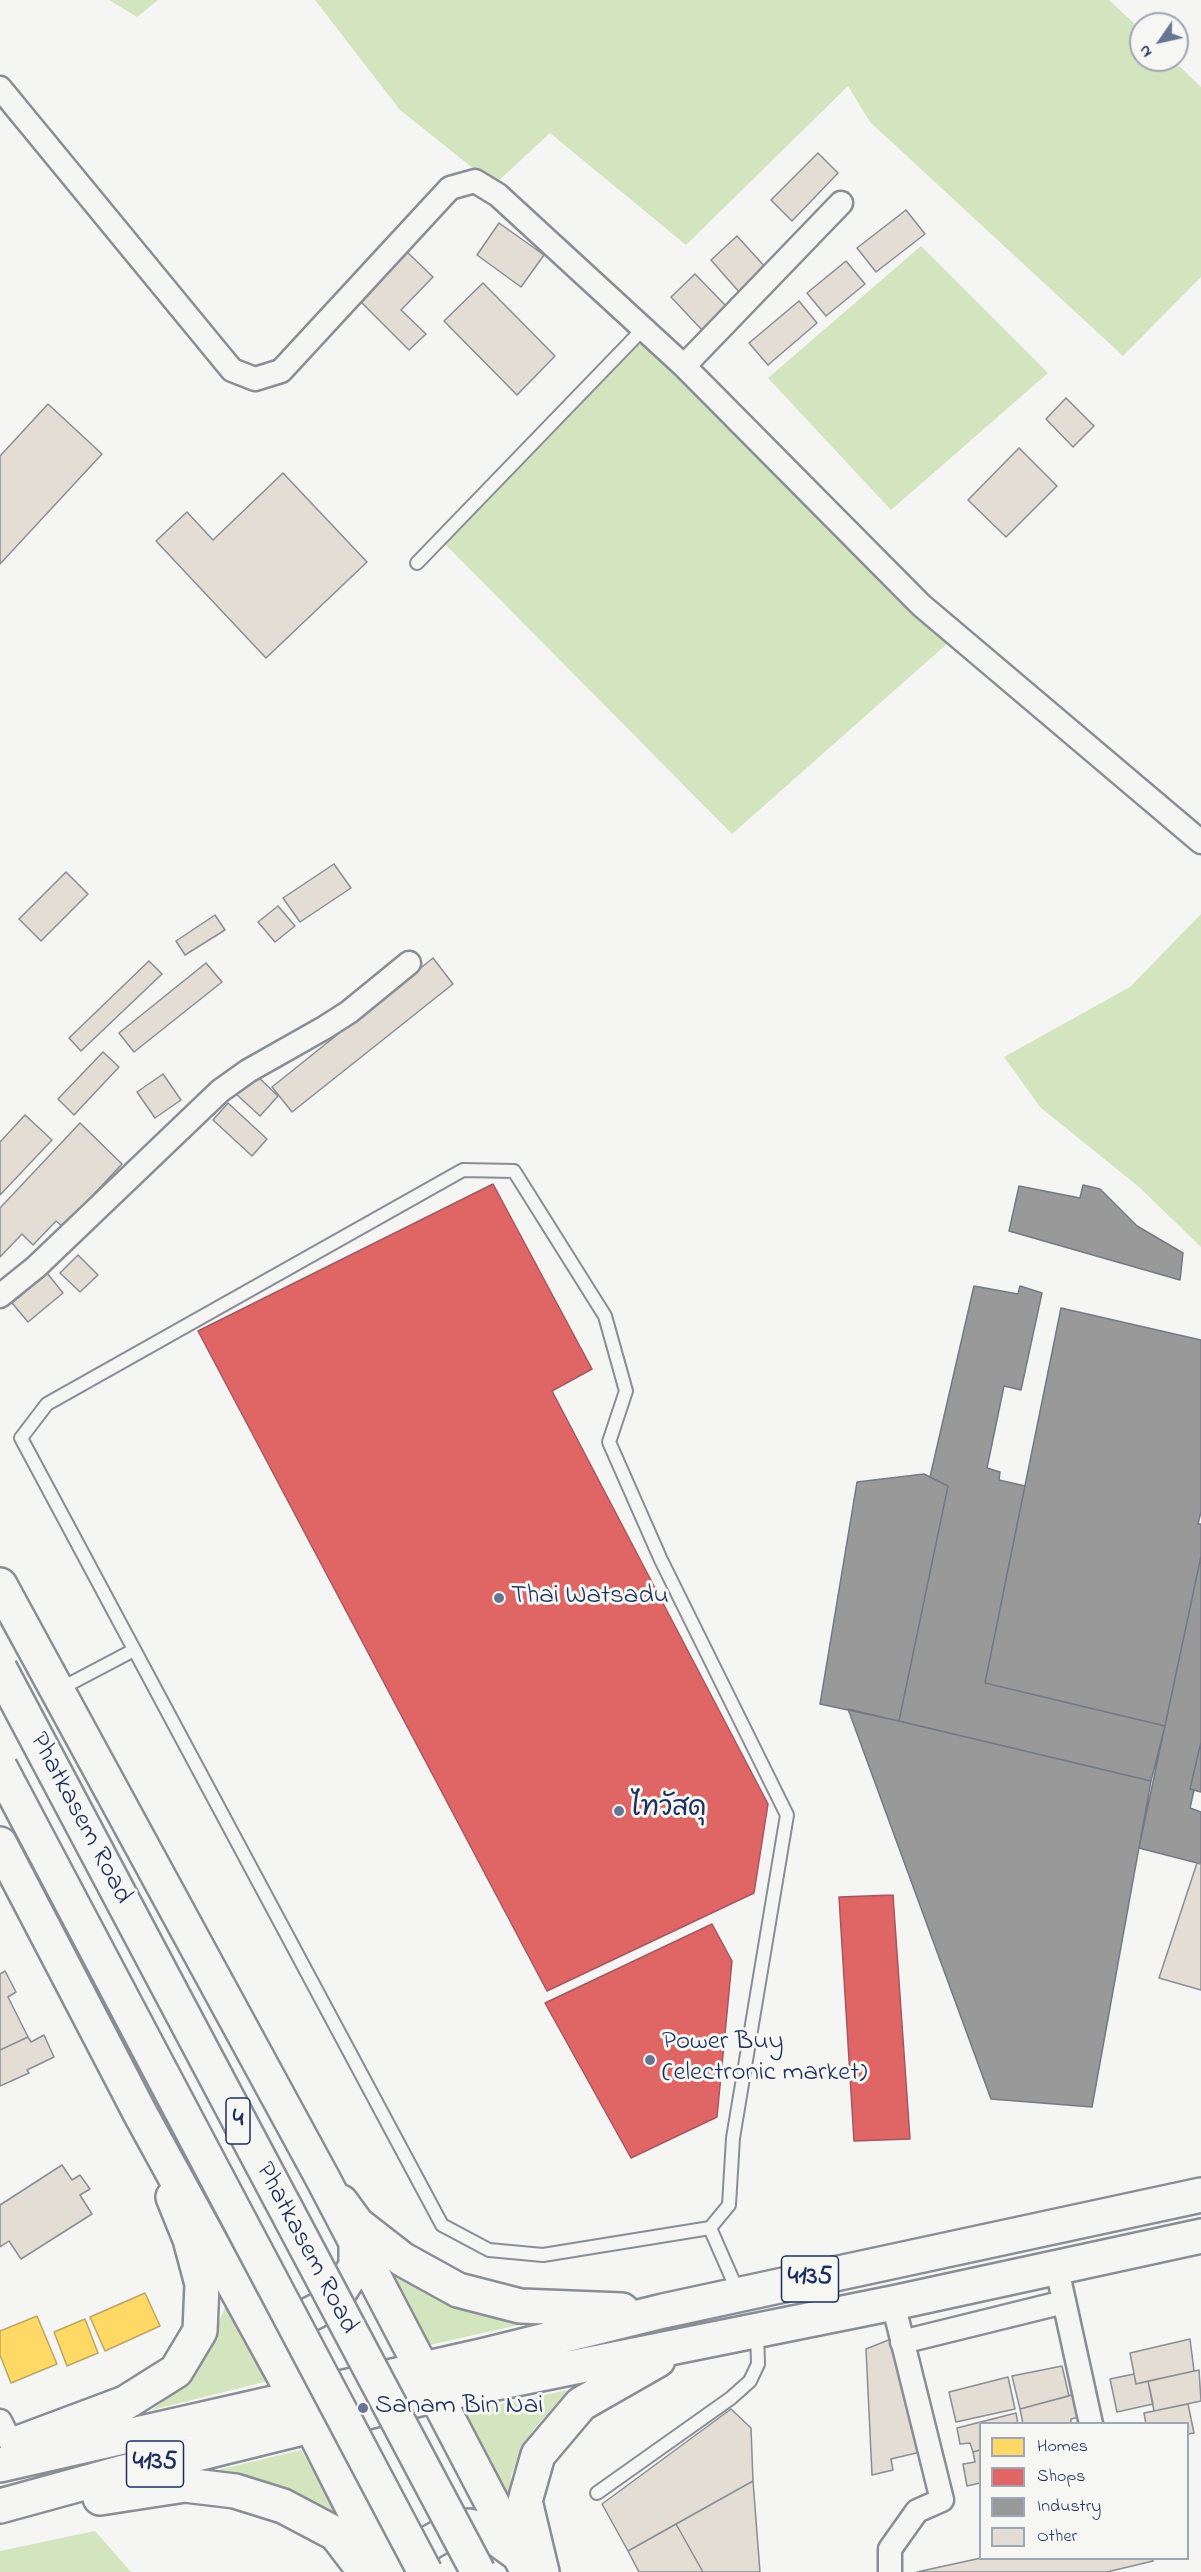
<!DOCTYPE html>
<html>
<head>
<meta charset="utf-8">
<style>
  body { margin:0 }
  #map { position:relative; width:1201px; height:2572px; overflow:hidden; background:#f5f5f3; font-family:"Indie Flower",sans-serif }
  canvas { display:block }
  .legend { position:absolute; left:979px; top:2422px; width:210px; height:138px; box-sizing:border-box; background:#f6f6f2; border:2px solid #9ea6b7; margin:0; padding:8px 10px; list-style:none; font-size:18px; color:#1b2f5e }
  .legend li { display:flex; align-items:center; gap:12px; height:30px }
  .legend b { width:30px; border:2px solid #9ea6b7 }
  .north { position:absolute; left:1129px; top:12px; width:60px; height:60px; box-sizing:border-box; background:#f6f6f2; border:2px solid #9ea6b7; border-radius:50%; rotate:236deg; font-size:16px; font-weight:700; line-height:24px; text-align:center; color:#1b2f5e }
  .north::after { content:''; display:block; margin:auto; width:21px; height:27px; background:#677492; clip-path:polygon(50% 0,100% 100%,50% 72%,0 100%) }
</style>
</head>
<body>
<div id="map">
<canvas width="1201" height="2572"></canvas>
<ul class="legend">
<li><b style="height:16px;background:#ffd966"></b>Homes</li>
<li><b style="height:16px;background:#e06666"></b>Shops</li>
<li><b style="height:16px;background:#999"></b>Industry</li>
<li><b style="height:16px;background:#e3ddd4"></b>Other</li>
</ul>
<div class="north">N</div>
</div>
<script>
const c = document.querySelector('canvas').getContext('2d');
c.lineJoin = 'round';
function paint(path, color) { c.fillStyle = color; c.fill(path, 'evenodd'); }
const poly = rows => new Path2D(rows.map(r => 'M' + r).join(''));
function trace(path, color, width, dash) { c.strokeStyle = color; c.lineWidth = width; c.lineCap = dash ? 'butt' : 'round'; c.setLineDash(dash || []); c.stroke(path); }
function write(font, color, halo, rows, align = 'center') {
  c.font = font + ' "Indie Flower","Playpen Sans Thai",sans-serif'; c.lineWidth = 6; c.setLineDash([]); c.textBaseline = 'middle'; c.strokeStyle = halo; c.fillStyle = color; for (const [text, x, y, turn = 0] of rows) {
    c.save(); c.translate(x, y); c.rotate((+turn || 0) * Math.PI / 180); c.textAlign = isNaN(turn) ? turn : align; if (halo) c.strokeText(text, 0, 0); c.fillText(text, 0, 0); c.restore();
  }
}
paint(poly([
  [109,0,158,0,137,17],
  [315,0,1109,0,1141,30,1141,60,1173,60,1201,87,1201,277,1123,356,870,122,848,86,686,245,550,133,494,185,400,110],
  [921,246,1048,373,891,510,768,378],
  [644,328,957,635,732,834,440,539],
  [1201,914,1201,1247,1139,1187,1040,1107,1004,1057,1130,987],
  [388,2271,446,2303,468,2311,532,2322,425,2346],
  [227,2302,268,2381,152,2410,179,2388,211,2342],
  [568,2390,533,2430,520,2451,511,2476,510,2505,463,2412],
  [301,2450,342,2520,330,2511,305,2499,197,2475],
  [95,2531,131,2572,0,2572,0,2551]
]), '#d3e5be');
const homes = poly([
  [145,2293,160,2326,105,2351,90,2317,145,2293],
  [37,2316,57,2364,11,2383,0,2355,0,2331,37,2316],
  [85,2319,98,2353,67,2366,54,2332,85,2319]
]);
paint(homes, '#ffd966');
trace(homes, '#bba664', 1.5);
const shops = poly([
  [493,1184,592,1369,552,1391,768,1804,754,1893,547,1991,198,1331,493,1184],
  [893,1895,910,2139,854,2141,839,1897,893,1895],
  [712,1924,732,1961,717,2117,631,2158,545,2003,712,1924]
]);
paint(shops, '#e06666');
trace(shops, '#a55664', 1.5);
const industry = poly([
  [1083,1185,1100,1189,1137,1226,1183,1253,1180,1280,1009,1231,1019,1186,1080,1198,1083,1185],
  [974,1286,1018,1294,1020,1286,1042,1293,1021,1390,1004,1386,987,1468,1000,1472,999,1480,1025,1486,985,1683,1165,1726,1151,1781,899,1721,948,1486,930,1477,974,1286],
  [1061,1308,1201,1340,1201,1512,1198,1524,1201,1524,1201,1556,1165,1726,985,1683,1061,1308],
  [924,1474,948,1486,899,1721,820,1704,857,1482,924,1474],
  [1201,1556,1201,1742,1190,1789,1194,1790,1190,1808,1201,1812,1201,1864,1139,1848,1201,1556],
  [848,1709,1151,1781,1092,2107,991,2099,848,1709],
  [1201,1742,1201,1792,1190,1789,1201,1742]
]);
paint(industry, '#999');
trace(industry, '#737987', 1.5);
const building = poly([
  [818,153,838,173,792,221,771,200,818,153],
  [906,210,925,234,876,272,857,248,906,210],
  [499,223,544,255,521,287,477,255,499,223],
  [737,236,767,269,740,293,711,260,737,236],
  [407,252,433,277,401,310,426,334,409,350,359,300,407,252],
  [846,261,865,284,826,316,807,293,846,261],
  [695,274,726,306,702,330,671,297,695,274],
  [483,283,555,356,517,395,444,321,483,283],
  [799,301,817,323,768,365,749,343,799,301],
  [1066,398,1094,426,1073,447,1046,419,1066,398],
  [48,404,102,454,0,564,0,456,48,404],
  [1019,448,1057,486,1006,537,968,500,1019,448],
  [283,473,367,562,266,658,156,541,187,512,213,540,283,473],
  [334,864,351,888,300,922,283,898,334,864],
  [66,872,88,894,41,941,19,919,66,872],
  [278,906,295,926,275,942,258,922,278,906],
  [215,915,225,930,185,955,176,941,215,915],
  [433,958,453,984,292,1112,272,1087,433,958],
  [149,961,162,974,81,1051,69,1038,149,961],
  [206,963,222,982,134,1052,119,1033,206,963],
  [103,1052,119,1067,74,1115,58,1099,103,1052],
  [254,1073,278,1096,260,1116,235,1093,254,1073],
  [163,1074,181,1100,155,1118,137,1092,163,1074],
  [228,1103,267,1139,252,1156,213,1120,228,1103],
  [25,1115,52,1140,0,1195,0,1142,25,1115],
  [80,1123,122,1164,63,1227,56,1221,33,1245,22,1234,0,1257,0,1208,80,1123],
  [78,1255,98,1275,80,1292,60,1273,78,1255],
  [47,1273,63,1293,28,1322,12,1303,47,1273],
  [1197,1863,1201,1864,1201,1990,1159,1978,1197,1863],
  [5,1971,16,1992,8,1997,28,2037,0,2050,0,1974,5,1971],
  [44,2035,54,2057,27,2070,29,2073,0,2086,0,2050,28,2037,31,2042,44,2035],
  [62,2165,72,2180,80,2175,90,2189,80,2195,92,2214,21,2259,9,2241,0,2247,0,2205,62,2165],
  [896,2337,929,2450,891,2459,893,2470,872,2475,866,2349,896,2337],
  [1190,2339,1194,2371,1136,2384,1130,2353,1190,2339],
  [1062,2366,1069,2396,1020,2409,1012,2376,1062,2366],
  [1199,2370,1201,2401,1154,2411,1148,2381,1199,2370],
  [1134,2374,1136,2384,1148,2381,1153,2404,1117,2412,1110,2379,1134,2374],
  [1008,2377,1015,2409,956,2422,949,2392,1008,2377],
  [1079,2393,1085,2416,1071,2419,1071,2424,1023,2424,1020,2409,1079,2393],
  [1188,2404,1194,2433,1188,2434,1188,2424,1146,2424,1144,2413,1188,2404],
  [731,2409,751,2428,753,2481,628,2551,602,2504,731,2409],
  [1016,2413,1018,2424,980,2424,980,2450,973,2452,970,2443,960,2444,957,2428,1016,2413],
  [980,2450,980,2483,967,2486,963,2464,975,2462,973,2452,980,2450],
  [753,2481,760,2572,703,2572,676,2524,753,2481],
  [676,2524,703,2572,639,2572,628,2551,676,2524],
  [981,2558,1153,2558,1153,2561,1107,2572,917,2572,981,2558]
]);
paint(building, '#e3ddd4');
trace(building, '#898d95', 1.5);
const service = poly([
  [417,563,644,328],
  [58,1690,134,1650],
  [710,2228,729,2205,733,2138,787,1815,661,1560,609,1442,626,1391,605,1316,514,1171,463,1170,47,1404,21,1438,442,2225,489,2250,543,2255,710,2228,738,2292],
  [597,2493,731,2398,750,2381,758,2364,757,2331]
]);
const minor = poly([
  [0,88,232,370,255,379,281,371,450,188,475,181,498,195,684,366,921,605,1201,842],
  [684,366,841,203],
  [0,1296,36,1267,220,1091,248,1071,324,1028,349,1012,409,963],
  [1057,2269,1091,2424],
  [902,2342,1064,2302],
  [0,2421,12,2445],
  [890,2572,890,2549,917,2511,942,2500,893,2303]
]);
const primary = poly([
  [341,2202,357,2224,402,2259,458,2290,520,2306,622,2310],
  [18,2443,125,2403,176,2371,200,2331,202,2284,190,2239,173,2197],
  [0,2465,485,2355,663,2311,1201,2195],
  [100,2498,185,2485,235,2491,283,2506,336,2534,365,2572],
  [0,2506,124,2472,436,2395,893,2303,1201,2236],
  [542,2572,525,2501,538,2455,581,2404,658,2360]
]);
const trunk = poly([
  [0,1585,323,2179,528,2572],
  [0,1844,141,2115,312,2427,385,2572],
  [267,2316,281,2322,301,2319,322,2308,337,2296,356,2266,356,2244],
  [409,2572,421,2550,431,2542,447,2533,469,2526,485,2530,515,2552]
]);
trace(service, '#898d95', 16);
trace(minor, '#898d95', 27);
trace(primary, '#898d95', 38);
trace(trunk, '#898d95', 38);
trace(service, '#f5f5f3', 12);
trace(minor, '#f5f5f3', 22);
trace(primary, '#f5f5f3', 33);
trace(trunk, '#f5f5f3', 33);
const trunkBridge = poly([
  [0,1669,478,2572],
  [0,1767,425,2572]
]);
trace(trunkBridge, '#898d95', 38, []);
trace(trunkBridge, '#f5f5f3', 33);
for (const [x, y, r, color] of [
  [499,1598,6,"#677492"],
  [619,1811,6,"#677492"],
  [650,2060,6,"#677492"],
  [363,2408,6,"#677492"]
]) { const dot = new Path2D(); dot.arc(x, y, r, 0, 2 * Math.PI); c.fillStyle = color; c.fill(dot); trace(dot, '#f6f6f2', 2); }
for (const [x, y, w] of [
  [238,2121,24],
  [810,2279,57],
  [155,2464,57]
]) { const box = new Path2D(); box.roundRect(x - w / 2, y - 23, w, 46, 4.5); c.fillStyle = '#f6f6f2'; c.fill(box); trace(box, '#1b2f5e', 1.5); }
write('bold 26px', '#1b2f5e', null, [
  ["4",238,2121],
  ["4135",810,2279],
  ["4135",155,2464]
]);
write('27px', '#1b2f5e', '#f6f6f2', [
  ["Thai Watsadu",511,1598],
  ["ไทวัสดุ",631,1811],
  ["Power Buy",662,2044],
  ["(electronic market)",662,2075],
  ["Sanam Bin Nai",375,2408]
], 'left');
write('27px', '#1b2f5e', '#f6f6f2', [
  ["Phatkasem Road",79,1819,62],
  ["Phatkasem Road",305,2249,62]
]);
</script>
</body>
</html>
